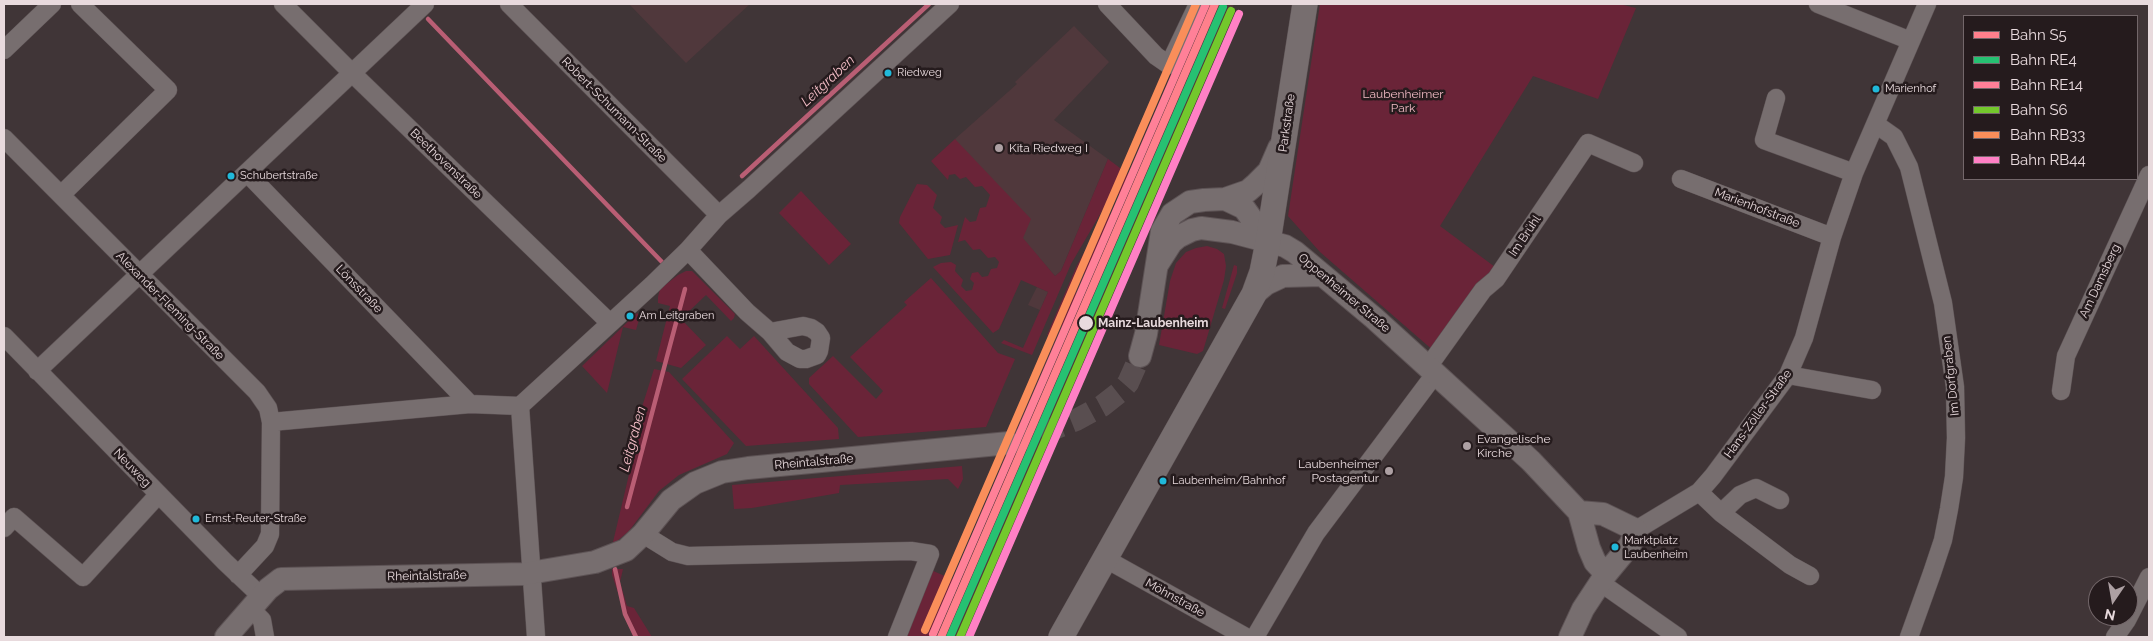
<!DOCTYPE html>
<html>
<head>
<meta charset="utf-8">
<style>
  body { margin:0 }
  #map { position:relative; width:2153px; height:641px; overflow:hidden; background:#403537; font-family:Raleway,sans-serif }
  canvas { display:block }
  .frame { position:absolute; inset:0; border:5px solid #e8dadd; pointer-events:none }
  .legend { position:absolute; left:1963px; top:15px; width:175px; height:165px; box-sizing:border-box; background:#251b1d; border:1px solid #73676a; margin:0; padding:6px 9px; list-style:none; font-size:15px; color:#e8dadd }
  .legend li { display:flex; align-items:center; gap:10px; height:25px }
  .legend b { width:25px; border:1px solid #73676a }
  .north { position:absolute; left:2088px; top:576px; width:50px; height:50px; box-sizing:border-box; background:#251b1d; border:1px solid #73676a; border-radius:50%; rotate:192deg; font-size:14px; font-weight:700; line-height:20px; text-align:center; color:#e8dadd }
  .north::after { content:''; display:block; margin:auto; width:18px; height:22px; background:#ada0a3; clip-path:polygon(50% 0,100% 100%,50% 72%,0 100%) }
</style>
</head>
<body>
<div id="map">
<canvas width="2153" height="641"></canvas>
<div class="frame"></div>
<ul class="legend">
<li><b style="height:6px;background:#ff808c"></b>Bahn S5</li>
<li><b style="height:6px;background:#26c172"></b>Bahn RE4</li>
<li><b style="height:6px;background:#ff8098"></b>Bahn RE14</li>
<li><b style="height:6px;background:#73c82c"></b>Bahn S6</li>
<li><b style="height:6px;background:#fa8e5a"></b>Bahn RB33</li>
<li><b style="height:6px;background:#ff80c5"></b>Bahn RB44</li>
</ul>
<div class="north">N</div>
</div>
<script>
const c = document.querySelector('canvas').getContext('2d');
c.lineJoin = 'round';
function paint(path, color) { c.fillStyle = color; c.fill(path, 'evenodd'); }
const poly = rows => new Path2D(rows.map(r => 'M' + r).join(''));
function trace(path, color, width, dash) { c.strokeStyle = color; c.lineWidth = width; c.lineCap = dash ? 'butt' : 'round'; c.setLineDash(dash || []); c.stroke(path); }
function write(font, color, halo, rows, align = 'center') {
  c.font = font + ' Raleway,sans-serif'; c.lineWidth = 5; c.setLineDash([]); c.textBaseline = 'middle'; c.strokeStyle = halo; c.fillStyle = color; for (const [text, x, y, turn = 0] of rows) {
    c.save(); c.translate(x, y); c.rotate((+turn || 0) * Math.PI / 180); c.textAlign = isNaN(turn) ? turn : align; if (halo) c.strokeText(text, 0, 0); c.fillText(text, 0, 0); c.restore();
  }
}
paint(poly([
  [629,4,750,4,686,63],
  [1205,4,1234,4,1196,100,1131,248,1134,250,1128,264,1125,263,1081,362,1089,365,1073,404,1069,405,1046,461,1038,471,999,561,990,568,961,637,930,637,979,521,975,518,979,508,984,509,1000,474,998,468,1003,456,1060,324,1063,326,1075,300,1075,289,1080,270,1091,263,1140,145,1161,100,1165,102],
  [1074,26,1109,62,1054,120,1108,159,1061,271,1055,276,1022,238,955,139,1017,84,1015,82],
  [1037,287,1048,292,1040,310,1028,305]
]), '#50383c');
paint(poly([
  [1320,4,1619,4,1636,8,1598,99,1533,76,1440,226,1495,267,1435,352,1320,252,1288,216],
  [955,139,1031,219,1023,238,1055,276,1061,271,1108,159,1128,174,1120,195,1111,191,1106,204,1071,264,1032,355,1001,343,1004,340,1023,348,1048,292,1021,280,999,329,993,333,933,267,941,263,951,262,956,265,955,271,963,280,961,286,966,291,972,290,974,283,970,279,972,273,978,272,982,277,988,276,991,269,997,268,999,262,995,257,988,258,980,249,973,250,965,240,958,242,965,217,970,222,976,221,980,208,986,207,990,195,982,186,975,187,966,177,960,179,955,174,949,175,948,180,931,161],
  [917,184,927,185,937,195,933,208,942,217,940,223,945,228,958,225,950,255,928,259,899,223,900,217],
  [801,191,851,244,829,265,779,213],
  [1107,213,1111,216,1091,263,1085,273,1080,271,1077,278,1075,300,1063,326,1059,324,1054,337,1047,335,1077,265],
  [1207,246,1217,249,1224,254,1226,266,1224,280,1203,351,1197,354,1159,345,1170,281,1176,263,1186,252,1196,248],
  [1234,265,1237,266,1237,273,1225,309,1222,308],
  [686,271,692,271,735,314,734,318,731,321,706,295,681,319,706,345,681,368,656,361,670,306,658,303,658,297,660,289,678,275],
  [931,278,998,353,1015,359,986,427,858,437,809,384,809,378,833,356,876,399,883,391,850,357,907,305,904,302],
  [637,313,640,316,636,330,623,327,607,393,582,366],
  [727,336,740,349,754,336,838,428,839,439,746,446,682,379],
  [654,369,669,372,734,443,727,454,679,475,659,491,629,531,616,542,613,542,640,428,642,407],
  [962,466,963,479,958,489,948,479,840,485,839,493,752,508,734,509,732,485],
  [612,569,623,569,620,582,627,606,634,608,652,637,633,637,612,575],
  [931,570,954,580,930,637,905,637]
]), '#6a2438');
trace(poly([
  [428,19,662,262],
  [742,176,929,4],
  [627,507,685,289],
  [615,569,625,614,636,637]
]), '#b95e74', 4.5);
trace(poly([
  [1009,443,1041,434,1076,420,1102,406,1121,391,1128,383,1140,356]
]), '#594e50', 22, [22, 11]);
const minor = poly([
  [283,4,351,72,610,323],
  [509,4,719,215],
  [1107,4,1156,56,1169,65,1198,4],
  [1818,4,1911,41],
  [4,50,52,4],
  [1776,98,1764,140,1854,173],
  [1877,125,1894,137,1909,167,1943,303,1955,387,1956,438,1954,477,1949,509,1943,540,1932,573,1909,637],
  [4,138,257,392,268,408,271,422,270,534,265,546,238,575],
  [248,174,470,404],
  [1681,179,1832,237],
  [61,195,168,90,80,4],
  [688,250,747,312,770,332,787,352,800,359,806,359,817,355,819,351,821,338,817,332,811,328,803,326,770,332],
  [4,336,225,562,262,597],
  [1428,367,1483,290,1496,279,1588,143,1634,163],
  [37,371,425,4],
  [1788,375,1872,390],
  [2061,391,2066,356,2149,175],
  [520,406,652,285,688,250,719,215,749,189,950,4],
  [520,406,536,637],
  [271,422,470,404,520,406],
  [1699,492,1721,513,1790,565,1810,576],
  [1721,513,1740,495,1756,488,1780,500],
  [4,528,14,517,83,577,158,495],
  [1636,530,1699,492,1713,476,1788,375,1804,338,1832,237,1854,173,1927,4],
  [643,534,672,552,688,556,865,552,911,551,930,554,897,637],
  [1104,558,1246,637],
  [1601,583,1678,637],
  [251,609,262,620,265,637],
  [1255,637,1316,533,1435,374],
  [2115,637,2127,620,2149,577]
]);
const tertiary = poly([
  [1225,199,1248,191,1256,184,1269,171,1279,148],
  [1157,265,1171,243,1178,237,1192,230,1201,228,1232,232,1285,246,1295,252,1374,318,1428,367,1531,461,1579,512,1589,548,1595,562,1606,574],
  [1254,294,1266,284,1283,276,1322,275],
  [1140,356,1146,334,1162,231,1172,214,1190,202,1204,200,1225,199,1244,208,1268,242],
  [226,637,268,589,281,579,524,574,595,562,626,550,643,534,671,500,695,483,722,472,748,468,1009,443],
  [1570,637,1583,609,1606,574,1630,545,1636,530,1603,514,1579,512]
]);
const secondary = poly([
  [1061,637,1254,294,1262,272,1268,242,1305,4]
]);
trace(minor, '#5d5355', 19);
trace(tertiary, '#5d5355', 24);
trace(secondary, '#5d5355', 26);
trace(minor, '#776e6f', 18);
trace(tertiary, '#776e6f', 22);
trace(secondary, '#776e6f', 25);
trace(poly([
  [941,637,1215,4]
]), '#ff808c', 8);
trace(poly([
  [950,637,1223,7]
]), '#26c172', 8);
trace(poly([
  [933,634,1206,4]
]), '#ff8098', 8);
trace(poly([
  [960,637,1231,11]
]), '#73c82c', 8);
trace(poly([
  [925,630,1196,4]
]), '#fa8e5a', 8);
trace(poly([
  [969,637,1239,14]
]), '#ff80c5', 8);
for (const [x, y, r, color] of [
  [888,73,4.5,"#20b9da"],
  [1876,89,4.5,"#20b9da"],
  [999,148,5,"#ada0a3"],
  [231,176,4.5,"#20b9da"],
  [630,316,4.5,"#20b9da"],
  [1086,323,8,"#e8dadd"],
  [1467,446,5,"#ada0a3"],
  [1389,471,5,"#ada0a3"],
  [1163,481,4.5,"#20b9da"],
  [196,519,4.5,"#20b9da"],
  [1615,547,4.5,"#20b9da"]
]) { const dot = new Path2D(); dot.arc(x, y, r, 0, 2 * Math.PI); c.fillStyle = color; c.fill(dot); trace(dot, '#251b1d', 2); }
write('11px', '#e8dadd', '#251b1d', [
  ["Riedweg",897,73],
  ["Marienhof",1885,89],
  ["Schubertstraße",240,176],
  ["Am Leitgraben",639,316],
  ["Laubenheim/Bahnhof",1172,481],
  ["Ernst-Reuter-Straße",205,519],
  ["Marktplatz",1624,541],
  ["Laubenheim",1624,555]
], 'left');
write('12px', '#f2bbc5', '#251b1d', [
  ["Laubenheimer",1403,94],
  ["Park",1403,108]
]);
write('12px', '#e8dadd', '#251b1d', [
  ["Robert-Schumann-Straße",614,110,45],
  ["Parkstraße",1287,123,-82],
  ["Beethovenstraße",446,164,44],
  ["Marienhofstraße",1757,208,21],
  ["Im Brühl",1525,236,-56],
  ["Am Damsberg",2100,281,-65],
  ["Lönsstraße",359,289,46],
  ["Oppenheimer Straße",1344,293,40],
  ["Alexander-Fleming-Straße",170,306,45],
  ["Im Dorfgraben",1951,376,-96],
  ["Hans-Zöller-Straße",1758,414,-54],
  ["Rheintalstraße",814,462,-5],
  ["Neuweg",132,468,46],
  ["Rheintalstraße",427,576,-1],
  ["Möhnstraße",1175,598,29]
]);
write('12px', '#e8dadd', '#251b1d', [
  ["Kita Riedweg I",1009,148],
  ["Evangelische",1477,439],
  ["Kirche",1477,453],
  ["Laubenheimer",1379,464,"right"],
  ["Postagentur",1379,478,"right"]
], 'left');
write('bold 12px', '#e8dadd', '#251b1d', [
  ["Mainz-Laubenheim",1098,323]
], 'left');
write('italic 14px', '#f4bec7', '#251b1d', [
  ["Leitgraben",828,81,-43],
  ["Leitgraben",633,439,-75]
]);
</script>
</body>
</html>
